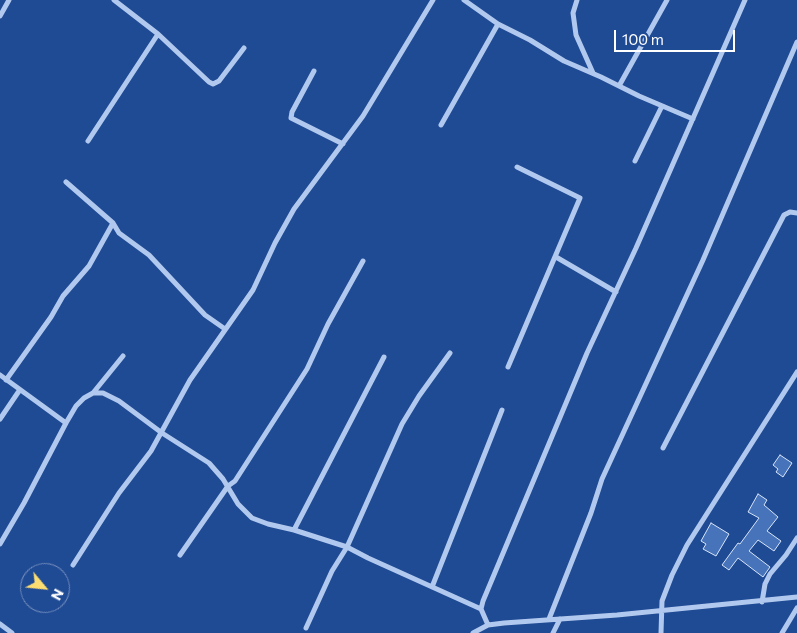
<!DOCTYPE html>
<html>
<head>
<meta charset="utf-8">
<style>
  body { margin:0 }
  #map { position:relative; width:797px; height:633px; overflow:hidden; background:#1f4a94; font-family:Commissioner,sans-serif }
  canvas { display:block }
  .north { position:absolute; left:20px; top:563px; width:50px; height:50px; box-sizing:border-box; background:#1f4a94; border:1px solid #7992bf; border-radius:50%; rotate:118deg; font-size:14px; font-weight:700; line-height:20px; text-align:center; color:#fff }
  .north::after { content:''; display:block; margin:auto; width:18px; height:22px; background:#fcdd71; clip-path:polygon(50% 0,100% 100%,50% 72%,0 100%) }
  .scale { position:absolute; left:614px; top:30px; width:121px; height:22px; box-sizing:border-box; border:2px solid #fff; border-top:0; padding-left:6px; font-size:15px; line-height:18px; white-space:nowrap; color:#fff; -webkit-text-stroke:4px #1f4a94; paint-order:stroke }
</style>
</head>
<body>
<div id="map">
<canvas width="797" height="633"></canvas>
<div class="north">N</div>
<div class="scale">100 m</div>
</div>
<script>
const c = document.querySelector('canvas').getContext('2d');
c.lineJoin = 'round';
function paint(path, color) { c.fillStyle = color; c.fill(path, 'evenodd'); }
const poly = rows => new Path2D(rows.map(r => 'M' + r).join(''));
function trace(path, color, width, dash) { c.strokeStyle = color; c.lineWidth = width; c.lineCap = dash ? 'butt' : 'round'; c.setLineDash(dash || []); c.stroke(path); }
const building = poly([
  [780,455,792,463,783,477,776,472,778,469,773,465,780,455],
  [758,494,767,500,764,505,778,517,767,531,781,541,774,551,758,540,749,551,770,567,763,577,738,558,729,570,722,565,738,543,740,544,759,518,748,512,758,494],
  [711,523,729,534,716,556,703,549,706,544,701,541,711,523]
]);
paint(building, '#4773ba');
trace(building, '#d7e5fa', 1);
trace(poly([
  [114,0,158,34,209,82,213,84,219,81,244,48],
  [464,0,498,24,530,40,564,61,601,77,639,96,693,119],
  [577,0,573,13,576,35,593,73],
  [0,16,9,0],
  [314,71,292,112,291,118,343,144],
  [619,86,667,0],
  [441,125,498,24],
  [88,141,158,34],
  [635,161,662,106],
  [66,182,113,223,119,233,149,255,205,315,225,329],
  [556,257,616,292],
  [508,367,580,198,517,167],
  [0,375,66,423,76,406,84,398,93,393,103,393,119,401,162,433,209,463,223,479,238,504,252,518,268,524,294,530,347,547,368,558,481,609],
  [6,380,51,317,63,296,89,266,113,223],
  [93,393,123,356],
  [0,419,19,391],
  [663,448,784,215,790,212,797,213],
  [294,530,384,357],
  [0,544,24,503,66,423],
  [180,555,228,486,235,481,307,369,328,324,363,261],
  [73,565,119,493,151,451,190,380,253,290,275,243,294,209,363,116,433,0],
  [432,587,502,410],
  [762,602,765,584,770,574,786,555,797,538],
  [549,619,591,513,602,479,703,260,797,42],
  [0,624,12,633],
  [488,625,481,609,483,601,587,353,636,248,745,0],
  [306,628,332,571,347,547,402,424,419,396,450,353],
  [473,633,488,625,504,623,617,615,797,597],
  [553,633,560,619],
  [661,633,662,601,672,575,687,545,797,372],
  [782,633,797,608]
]), '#b1c9ee', 5);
</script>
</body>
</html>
